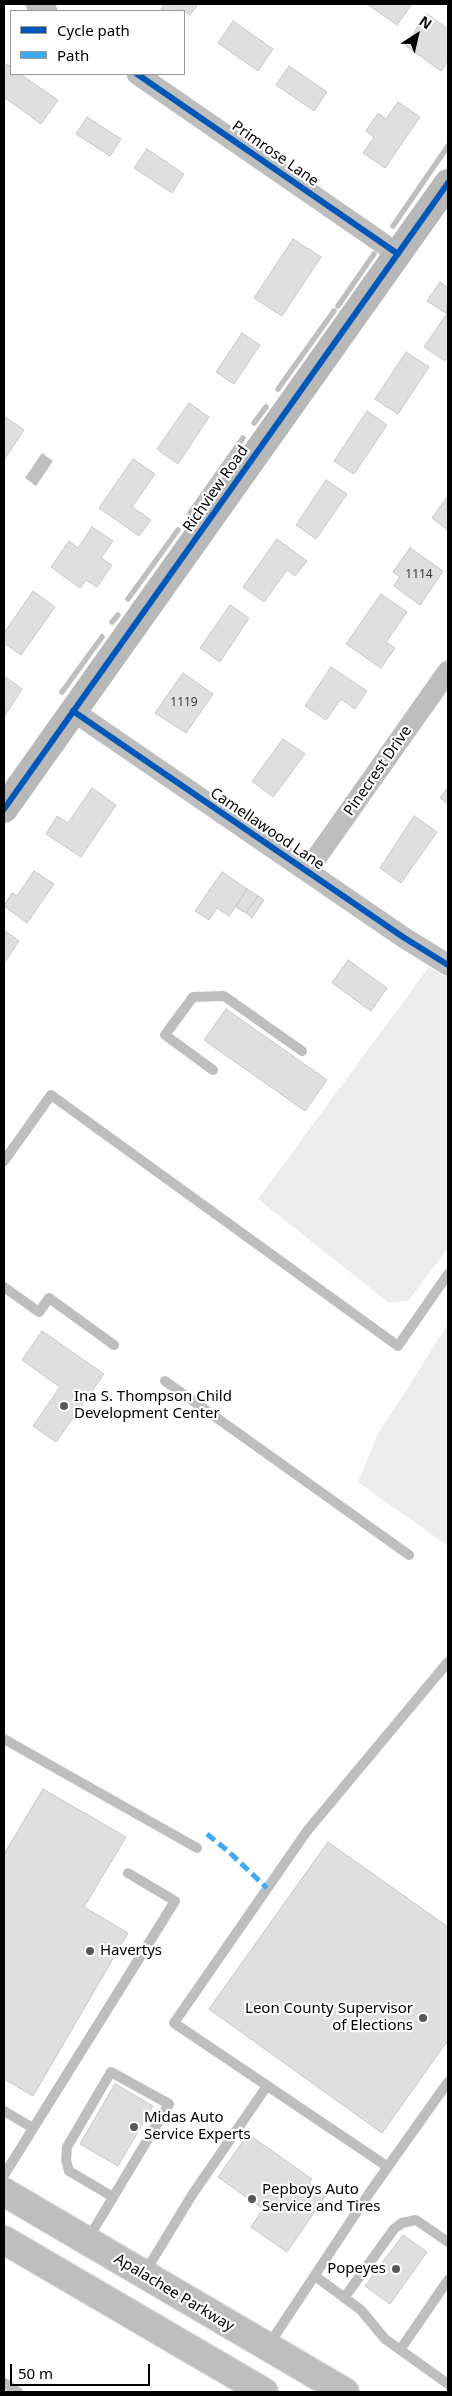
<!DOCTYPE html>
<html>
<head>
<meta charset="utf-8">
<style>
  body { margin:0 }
  #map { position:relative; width:452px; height:2396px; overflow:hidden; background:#fff; font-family:"Noto Sans",sans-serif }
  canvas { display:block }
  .frame { position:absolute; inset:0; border:5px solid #000; pointer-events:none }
  .legend { position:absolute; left:10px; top:10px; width:175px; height:65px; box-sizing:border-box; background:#fff; border:1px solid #999; margin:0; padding:6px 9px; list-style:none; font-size:15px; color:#000 }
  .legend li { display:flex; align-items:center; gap:10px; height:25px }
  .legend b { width:25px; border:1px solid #999 }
  .north { position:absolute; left:392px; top:10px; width:50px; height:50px; -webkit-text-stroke:4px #fff; paint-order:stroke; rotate:35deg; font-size:14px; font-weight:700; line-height:20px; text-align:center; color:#000 }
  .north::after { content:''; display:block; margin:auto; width:18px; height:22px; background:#000; clip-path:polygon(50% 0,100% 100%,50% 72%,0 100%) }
  .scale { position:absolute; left:10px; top:2364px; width:140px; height:22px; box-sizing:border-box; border:2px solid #000; border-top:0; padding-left:6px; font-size:15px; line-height:18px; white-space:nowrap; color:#000; -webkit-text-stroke:4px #fff; paint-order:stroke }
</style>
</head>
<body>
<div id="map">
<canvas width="452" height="2396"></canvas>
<div class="frame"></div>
<ul class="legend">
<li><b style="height:6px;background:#0057b8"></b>Cycle path</li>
<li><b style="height:6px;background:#3fa9f5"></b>Path</li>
</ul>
<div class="north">N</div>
<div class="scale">50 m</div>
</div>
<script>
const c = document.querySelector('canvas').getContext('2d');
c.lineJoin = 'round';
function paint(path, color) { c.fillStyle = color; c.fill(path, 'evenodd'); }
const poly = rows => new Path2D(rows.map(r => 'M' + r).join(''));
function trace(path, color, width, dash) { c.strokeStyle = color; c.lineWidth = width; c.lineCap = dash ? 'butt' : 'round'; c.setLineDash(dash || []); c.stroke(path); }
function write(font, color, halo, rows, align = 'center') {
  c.font = font + ' "Noto Sans",sans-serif'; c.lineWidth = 4.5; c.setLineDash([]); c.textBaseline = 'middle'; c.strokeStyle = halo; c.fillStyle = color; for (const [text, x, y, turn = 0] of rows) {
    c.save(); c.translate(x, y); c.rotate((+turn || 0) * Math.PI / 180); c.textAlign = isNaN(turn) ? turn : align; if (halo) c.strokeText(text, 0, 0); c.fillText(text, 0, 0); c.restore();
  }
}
paint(poly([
  [429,967,448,978,448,1248,408,1301,389,1303,258,1199],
  [448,1324,448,1546,358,1482,377,1436]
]), '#ececec');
paint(poly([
  [42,453,53,461,36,486,25,478]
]), '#bfbfbf');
trace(poly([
  [393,226,448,146],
  [338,306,374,254],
  [278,389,334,311],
  [254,423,266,407],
  [190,513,243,438],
  [128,599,178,530],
  [112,622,118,615],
  [62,692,102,637]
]), '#bfbfbf', 5.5);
const building = poly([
  [165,4,198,4,190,15,183,10,160,11,165,4],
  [367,4,412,4,397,25,367,4],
  [427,14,448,29,448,61,441,71,405,45,427,14],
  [233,21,273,49,258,71,218,43,233,21],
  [7,64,11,67,11,74,20,74,58,100,41,124,4,97,4,69,7,64],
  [289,66,327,92,314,111,276,85,289,66],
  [398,102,420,117,385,168,363,153,374,137,366,131,378,113,386,119,398,102],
  [87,117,121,139,110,156,76,134,87,117],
  [147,149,184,174,172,193,134,168,147,149],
  [293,239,321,257,282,316,254,298,293,239],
  [440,282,448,288,447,314,427,301,440,282],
  [448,312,448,357,445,361,424,347,448,312],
  [242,333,260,345,234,384,216,372,242,333],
  [406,352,429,367,398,414,375,399,406,352],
  [189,403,209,417,178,464,157,449,189,403],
  [367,411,387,425,354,474,334,461,367,411],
  [4,416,24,430,4,460,4,416],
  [133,459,155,474,132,507,151,520,139,536,99,508,133,459],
  [326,480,347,494,316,539,296,525,326,480],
  [448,496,448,530,432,518,448,496],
  [92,527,113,541,101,558,112,565,97,587,86,580,80,588,51,567,69,541,78,548,92,527],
  [277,539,307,561,295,576,287,570,264,602,243,587,277,539],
  [410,548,443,571,420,605,394,586,400,577,393,572,410,548],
  [33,591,55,607,21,655,4,643,4,633,33,591],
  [381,594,407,612,386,642,395,648,381,668,346,644,381,594],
  [230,605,249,618,220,662,200,648,230,605],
  [331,667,367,691,355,709,341,699,326,720,305,706,331,667],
  [183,673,213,694,186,733,155,713,183,673],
  [4,676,22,689,4,717,4,676],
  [283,739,305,754,273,797,252,781,283,739],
  [448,787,448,804,440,798,448,787],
  [92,788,116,805,81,857,46,834,57,816,68,823,92,788],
  [414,816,437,832,401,883,380,868,414,816],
  [34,871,54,884,27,923,4,906,12,893,17,896,34,871],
  [222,872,247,889,229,916,217,908,209,920,195,911,222,872],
  [247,889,258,896,246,913,236,907,247,889],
  [258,896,264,900,252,918,246,913,258,896],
  [4,930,19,941,4,963,4,930],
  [348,960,387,988,371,1011,332,983,348,960],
  [226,1009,327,1080,305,1111,204,1040,226,1009],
  [42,1331,104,1374,56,1442,33,1426,60,1387,22,1360,42,1331],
  [43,1789,126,1837,84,1907,128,1933,33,2096,4,2079,4,1854,43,1789],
  [328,1842,448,1927,448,2040,382,2133,209,2009,328,1842],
  [115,2084,153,2106,118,2166,80,2144,115,2084],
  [248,2134,312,2179,309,2183,326,2195,287,2252,251,2227,263,2209,218,2177,248,2134],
  [403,2235,427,2252,390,2304,365,2286,403,2235]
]);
paint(building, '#dfdfdf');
trace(building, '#c7c7c7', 1);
const primary = poly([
  [4,2192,345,2392],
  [4,2240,264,2392]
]);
trace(primary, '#dbdbdb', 30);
trace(poly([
  [213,1070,165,1035,193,997,224,996,302,1051],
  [4,1161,51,1095,398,1346,448,1274],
  [4,1287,39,1312,49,1298,114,1345],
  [165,1381,409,1555],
  [4,1739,197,1848],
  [4,2111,33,2128],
  [388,2167,174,2023,307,1831,448,1662],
  [4,2175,175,1901,128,1873],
  [88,2239,169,2104,111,2072,67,2147,66,2160,69,2171,113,2197],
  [144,2274,192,2195,267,2086],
  [315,2276,361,2310,385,2339,448,2384],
  [344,2298,394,2229,402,2223,416,2220,448,2242],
  [268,2346,370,2192,448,2082],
  [400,2350,448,2280],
  [4,2383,18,2392]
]), '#bebebe', 10);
trace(poly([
  [36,4,47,11],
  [137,74,398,254],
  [73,711,403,937,448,965],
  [307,871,448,671]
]), '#bebebe', 21);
trace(poly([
  [4,809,448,183]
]), '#b8b8b8', 28);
trace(primary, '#bebebe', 28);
trace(poly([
  [207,1834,228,1851,267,1888]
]), '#3fa9f5', 5, [10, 5]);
trace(poly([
  [137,74,398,254],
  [73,711,403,937,448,965],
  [4,809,448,183]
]), '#0057b8', 6);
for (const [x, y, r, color] of [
  [64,1406,5,"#595959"],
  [90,1951,5,"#595959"],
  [423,2018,5,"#595959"],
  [134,2127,5,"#595959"],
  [252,2199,5,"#595959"],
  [396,2269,5,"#595959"]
]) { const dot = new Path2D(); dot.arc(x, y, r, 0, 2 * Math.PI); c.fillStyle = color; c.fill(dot); trace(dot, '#fff', 2); }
write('12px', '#383838', null, [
  ["1114",419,575],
  ["1119",184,703]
]);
write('15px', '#000', '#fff', [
  ["Primrose Lane",275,154,35],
  ["Richview Road",216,489,-55],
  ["Pinecrest Drive",378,771,-55],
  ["Camellawood Lane",267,829,34],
  ["Apalachee Parkway",174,2293,31]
]);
write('15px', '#000', '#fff', [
  ["Ina S. Thompson Child",74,1397],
  ["Development Center",74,1414],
  ["Havertys",100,1951],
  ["Leon County Supervisor",413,2009,"right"],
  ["of Elections",413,2026,"right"],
  ["Midas Auto",144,2118],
  ["Service Experts",144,2135],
  ["Pepboys Auto",262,2190],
  ["Service and Tires",262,2207],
  ["Popeyes",386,2269,"right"]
], 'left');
</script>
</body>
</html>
